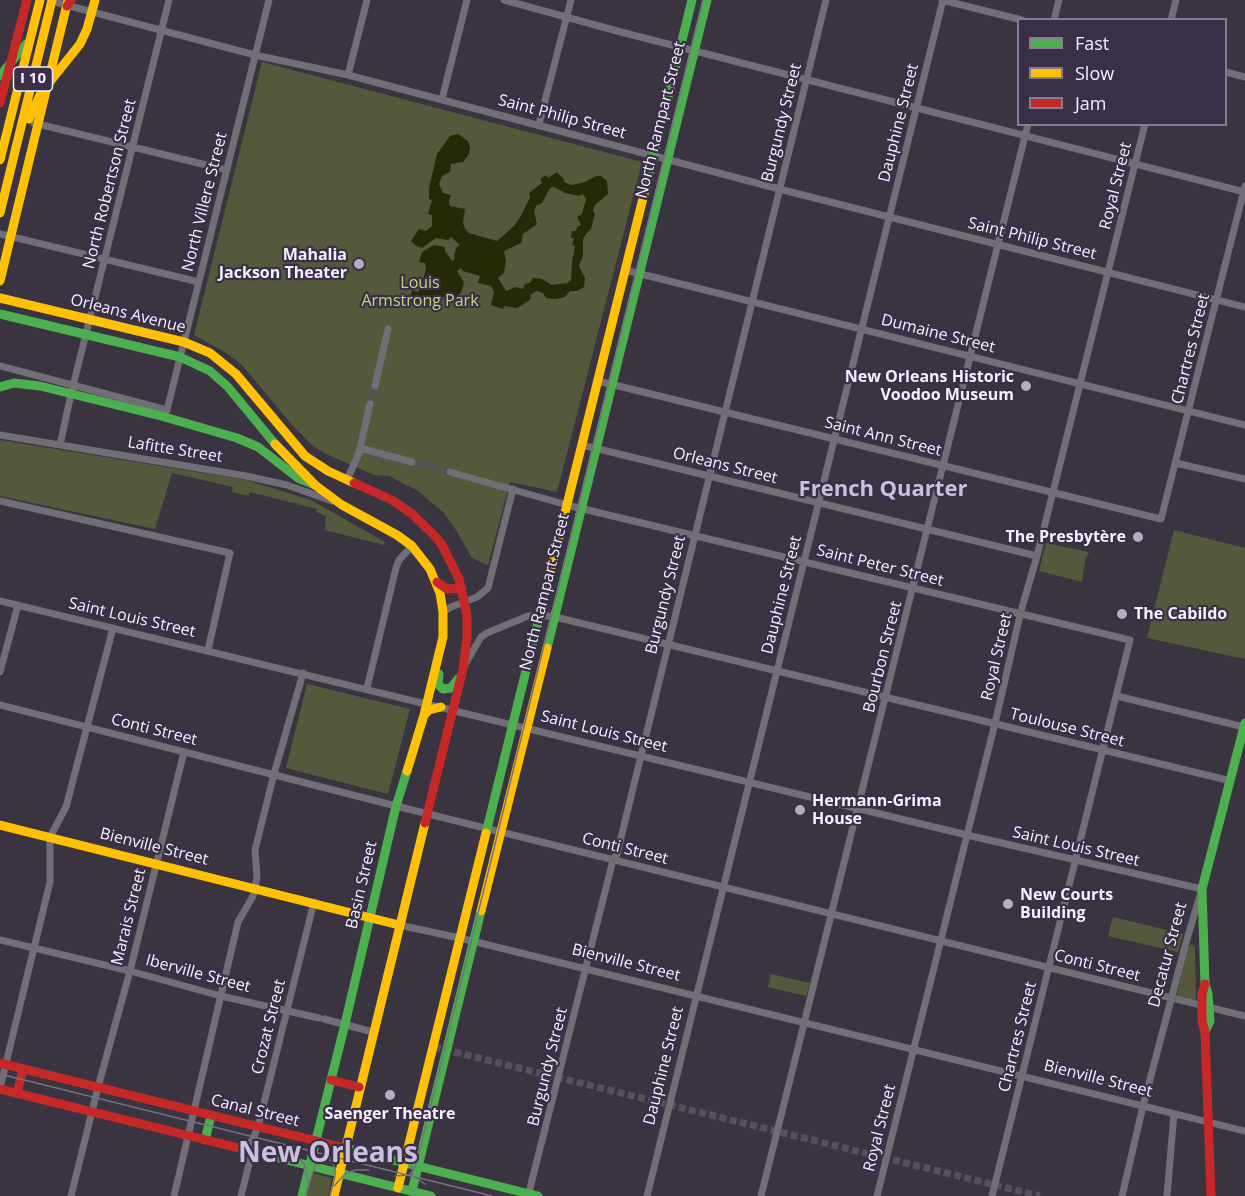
<!DOCTYPE html>
<html>
<head>
<meta charset="utf-8">
<style>
  body { margin:0 }
  #map { position:relative; width:1245px; height:1196px; overflow:hidden; background:#3a3441; font-family:"Open Sans",sans-serif }
  canvas { display:block }
  .legend { position:absolute; left:1017px; top:18px; width:210px; height:108px; box-sizing:border-box; background:#392f46; border:2px solid #857c90; margin:0; padding:8px 10px; list-style:none; font-size:18px; color:#f6efff }
  .legend li { display:flex; align-items:center; gap:12px; height:30px }
  .legend b { width:30px; border:2px solid #857c90 }
</style>
</head>
<body>
<div id="map">
<canvas width="1245" height="1196"></canvas>
<ul class="legend">
<li><b style="height:8px;background:#4caf50"></b>Fast</li>
<li><b style="height:8px;background:#ffc107"></b>Slow</li>
<li><b style="height:8px;background:#c62828"></b>Jam</li>
</ul>
</div>
<script>
const c = document.querySelector('canvas').getContext('2d');
c.lineJoin = 'round';
function paint(path, color) { c.fillStyle = color; c.fill(path, 'evenodd'); }
const poly = rows => new Path2D(rows.map(r => 'M' + r).join(''));
function trace(path, color, width, dash) { c.strokeStyle = color; c.lineWidth = width; c.lineCap = dash ? 'butt' : 'round'; c.setLineDash(dash || []); c.stroke(path); }
function write(font, color, halo, rows, align = 'center') {
  c.font = font + ' "Open Sans",sans-serif'; c.lineWidth = 4.5; c.setLineDash([]); c.textBaseline = 'middle'; c.strokeStyle = halo; c.fillStyle = color; for (const [text, x, y, turn = 0] of rows) {
    c.save(); c.translate(x, y); c.rotate((+turn || 0) * Math.PI / 180); c.textAlign = isNaN(turn) ? turn : align; if (halo) c.strokeText(text, 0, 0); c.fillText(text, 0, 0); c.restore();
  }
}
paint(poly([
  [262,62,642,162,557,492,510,482,488,565,472,558,456,530,443,512,418,491,389,476,374,475,324,453,312,445,292,425,242,365,225,352,194,335],
  [0,440,246,480,311,500,385,542,384,545,325,530,326,516,316,512,317,509,250,492,249,496,232,492,233,487,172,473,155,529,0,496],
  [1174,530,1245,548,1245,659,1147,638],
  [1046,543,1089,552,1085,561,1082,582,1039,571],
  [307,684,410,709,388,794,286,768],
  [1113,917,1183,934,1178,952,1108,936],
  [1192,944,1195,948,1196,1000,1177,996,1177,993,1188,947],
  [771,974,810,983,806,996,768,987],
  [312,1173,332,1178,328,1196,307,1196]
]), '#55593b');
paint(poly([
  [458,134,468,141,470,147,469,154,463,162,451,164,450,172,442,176,439,184,443,193,451,195,449,201,450,206,465,209,463,223,465,229,469,233,497,241,514,226,521,216,530,197,529,193,542,183,540,179,546,175,548,178,557,172,564,179,564,182,572,185,585,182,596,176,601,176,607,181,608,194,595,205,593,211,595,214,591,229,586,234,583,239,583,255,579,266,585,278,584,287,577,291,570,291,565,297,556,299,546,298,543,293,537,291,531,294,530,300,517,308,504,306,503,309,491,305,494,292,491,286,478,283,480,276,463,271,461,268,457,271,464,282,461,293,451,299,433,295,429,306,409,302,412,290,418,292,421,287,426,269,425,263,419,262,422,252,434,245,445,247,445,251,452,261,455,259,454,256,456,248,460,245,451,237,448,240,436,238,422,248,415,245,411,241,419,229,426,231,432,226,432,215,428,214,432,200,429,199,429,188,437,154,450,136],
  [554,187,565,193,579,196,583,194,586,199,582,214,577,217,581,225,577,227,576,231,572,231,571,238,574,238,572,245,575,246,572,262,571,280,567,283,552,285,542,279,533,278,530,283,525,284,523,289,516,287,506,291,498,278,504,273,506,261,504,251,521,243,523,234,537,224,534,212,536,206,542,203,550,188]
]), '#252906');
trace(poly([
  [370,404,375,386],
  [412,462,450,472],
  [434,1047,1040,1196]
]), '#56505e', 7, [7, 3.5]);
trace(poly([
  [504,0,621,32,1245,192],
  [942,0,1022,20],
  [51,1,255,55,348,75,779,189,1245,307],
  [1054,20,1059,0],
  [1171,20,1176,0],
  [1226,72,1245,77],
  [348,75,367,0],
  [442,99,467,0],
  [34,123,227,170],
  [539,124,571,0],
  [0,234,199,282],
  [625,270,1245,425],
  [0,366,167,410,269,0],
  [598,381,1161,519,1245,186],
  [375,386,388,329],
  [0,435,246,476,287,485,332,501],
  [60,445,71,394,169,0],
  [582,445,1037,556],
  [360,448,412,462],
  [1176,463,1245,479],
  [450,472,571,506,1130,640,992,1196],
  [347,480,359,453,370,404],
  [0,501,230,553,208,650],
  [0,601,967,835,1202,889,1187,939,1143,1106,1122,1196],
  [443,612,451,607,477,597,488,588,513,489],
  [464,666,481,637,487,633,528,616,551,616,1231,781],
  [0,672,18,605],
  [367,688,396,568,399,560,412,546],
  [1117,696,1244,727],
  [0,705,396,806,1245,1016],
  [399,925,464,939,1245,1131],
  [0,940,130,971,221,996,319,1018],
  [324,1019,373,1032],
  [0,1088,50,882,50,837,66,807,113,628],
  [240,1148,252,1141,258,1127,314,902],
  [71,1196,98,1087,130,971,184,752],
  [174,1196,238,922,253,896,255,888,257,877,255,850,274,774,303,673],
  [241,1196,252,1152],
  [528,1196,613,860,617,854,826,0],
  [647,1196,943,0],
  [761,1196,1028,124],
  [877,1196,996,719,1021,611,1037,556,1145,124],
  [1167,1196,1174,1114]
]), '#726e78', 7);
trace(poly([
  [0,76,26,44],
  [648,178,692,0],
  [0,314,180,357,210,371,228,387,275,444],
  [0,387,14,383,40,386,161,416,237,438,258,447,298,478,315,485],
  [547,648,707,0],
  [439,674,438,684,443,689,451,688,458,679],
  [486,833,552,565],
  [1205,1032,1210,1021,1208,994,1205,984,1202,889,1245,723],
  [205,1140,211,1116],
  [345,1148,538,1196],
  [243,1149,431,1196],
  [412,1191,481,911],
  [302,1196,345,1024,396,806,407,771]
]), '#4caf50', 9);
trace(poly([
  [29,119,41,93,80,44,87,29,95,0],
  [0,160,40,0],
  [0,213,52,0],
  [0,281,68,0],
  [0,298,184,342,210,353,236,374,305,456,328,471,354,483],
  [275,444,315,485,342,505,397,535,412,546,430,569,440,593,443,612,443,637,424,715,407,771],
  [552,565,648,178],
  [424,715,429,710,441,707],
  [0,825,399,925],
  [481,911,547,648],
  [398,1188,486,833],
  [334,1196,425,823]
]), '#ffc107', 9);
trace(poly([
  [67,6,71,0],
  [0,103,27,0],
  [354,483,392,500,412,514,434,535,442,545,459,579,467,615,467,637,463,669,425,823],
  [437,582,447,589,462,588],
  [1205,984,1202,994,1202,1021,1205,1032,1211,1196],
  [0,1063,345,1148],
  [331,1080,359,1087],
  [0,1089,243,1149],
  [17,1093,23,1069]
]), '#c62828', 9);
trace(poly([
  [0,1074,492,1196],
  [285,1149,294,1153,304,1164,308,1182],
  [323,1154,331,1161,335,1168,335,1176,330,1196],
  [412,1166,413,1176,425,1184],
  [395,1176,409,1175,414,1170,417,1161,703,0],
  [334,1186,345,1174,355,1170,369,1170],
  [305,1196,315,1165,322,1158,333,1157]
]), '#76727c', 1.5);
for (const [x, y, r, color] of [
  [359,264,6,"#b4aebc"],
  [1026,386,6,"#b4aebc"],
  [1138,537,6,"#b4aebc"],
  [1122,614,6,"#b4aebc"],
  [800,810,6,"#b4aebc"],
  [1008,904,6,"#b4aebc"],
  [390,1095,6,"#b4aebc"]
]) { const dot = new Path2D(); dot.arc(x, y, r, 0, 2 * Math.PI); c.fillStyle = color; c.fill(dot); trace(dot, '#392f46', 2); }
for (const [x, y, w] of [
  [33,79,39]
]) { const box = new Path2D(); box.roundRect(x - w / 2, y - 12, w, 24, 4.5); c.fillStyle = '#392f46'; c.fill(box); trace(box, '#f6efff', 1.5); }
write('bold 15px', '#f6efff', null, [
  ["I 10",33,79]
]);
write('16px', '#f6efff', '#392f46', [
  ["Saint Philip Street",562,117,15],
  ["North Rampart Street",661,120,-76],
  ["Burgundy Street",782,123,-76],
  ["Dauphine Street",899,123,-76],
  ["North Robertson Street",110,184,-76],
  ["Royal Street",1116,186,-76],
  ["North Villere Street",205,202,-76],
  ["Saint Philip Street",1032,239,14],
  ["Orleans Avenue",128,314,14],
  ["Dumaine Street",938,334,14],
  ["Chartres Street",1191,349,-76],
  ["Saint Ann Street",883,437,14],
  ["Lafitte Street",175,450,9],
  ["Orleans Street",725,466,14],
  ["Saint Peter Street",880,566,14],
  ["North Rampart Street",545,592,-76],
  ["Burgundy Street",666,595,-76],
  ["Dauphine Street",782,595,-76],
  ["Saint Louis Street",132,618,13],
  ["Bourbon Street",883,657,-76],
  ["Royal Street",997,657,-77],
  ["Toulouse Street",1067,728,14],
  ["Conti Street",154,730,14],
  ["Saint Louis Street",604,732,14],
  ["Bienville Street",154,847,14],
  ["Saint Louis Street",1076,847,13],
  ["Conti Street",625,849,14],
  ["Basin Street",362,885,-77],
  ["Marais Street",129,917,-76],
  ["Decatur Street",1168,955,-75],
  ["Bienville Street",626,963,14],
  ["Conti Street",1097,966,14],
  ["Iberville Street",198,974,15],
  ["Crozat Street",269,1027,-76],
  ["Chartres Street",1018,1037,-76],
  ["Dauphine Street",664,1066,-76],
  ["Burgundy Street",548,1067,-76],
  ["Bienville Street",1098,1079,14],
  ["Canal Street",255,1111,14],
  ["Royal Street",880,1128,-76]
]);
write('bold 16px', '#f6efff', '#392f46', [
  ["Mahalia",347,255],
  ["Jackson Theater",347,273],
  ["New Orleans Historic",1014,377],
  ["Voodoo Museum",1014,395],
  ["The Presbytère",1126,537],
  ["The Cabildo",1134,614,"left"],
  ["Hermann-Grima",812,801,"left"],
  ["House",812,819,"left"],
  ["New Courts",1020,895,"left"],
  ["Building",1020,913,"left"],
  ["Saenger Theatre",390,1114,"center"]
], 'right');
write('16px', '#c7d581', '#392f46', [
  ["Louis",420,283],
  ["Armstrong Park",420,301]
]);
write('bold 22px', '#cbbfdc', '#392f46', [
  ["French Quarter",883,490]
]);
write('bold 28px', '#cbbfdc', '#392f46', [
  ["New Orleans",328,1154]
]);
</script>
</body>
</html>
